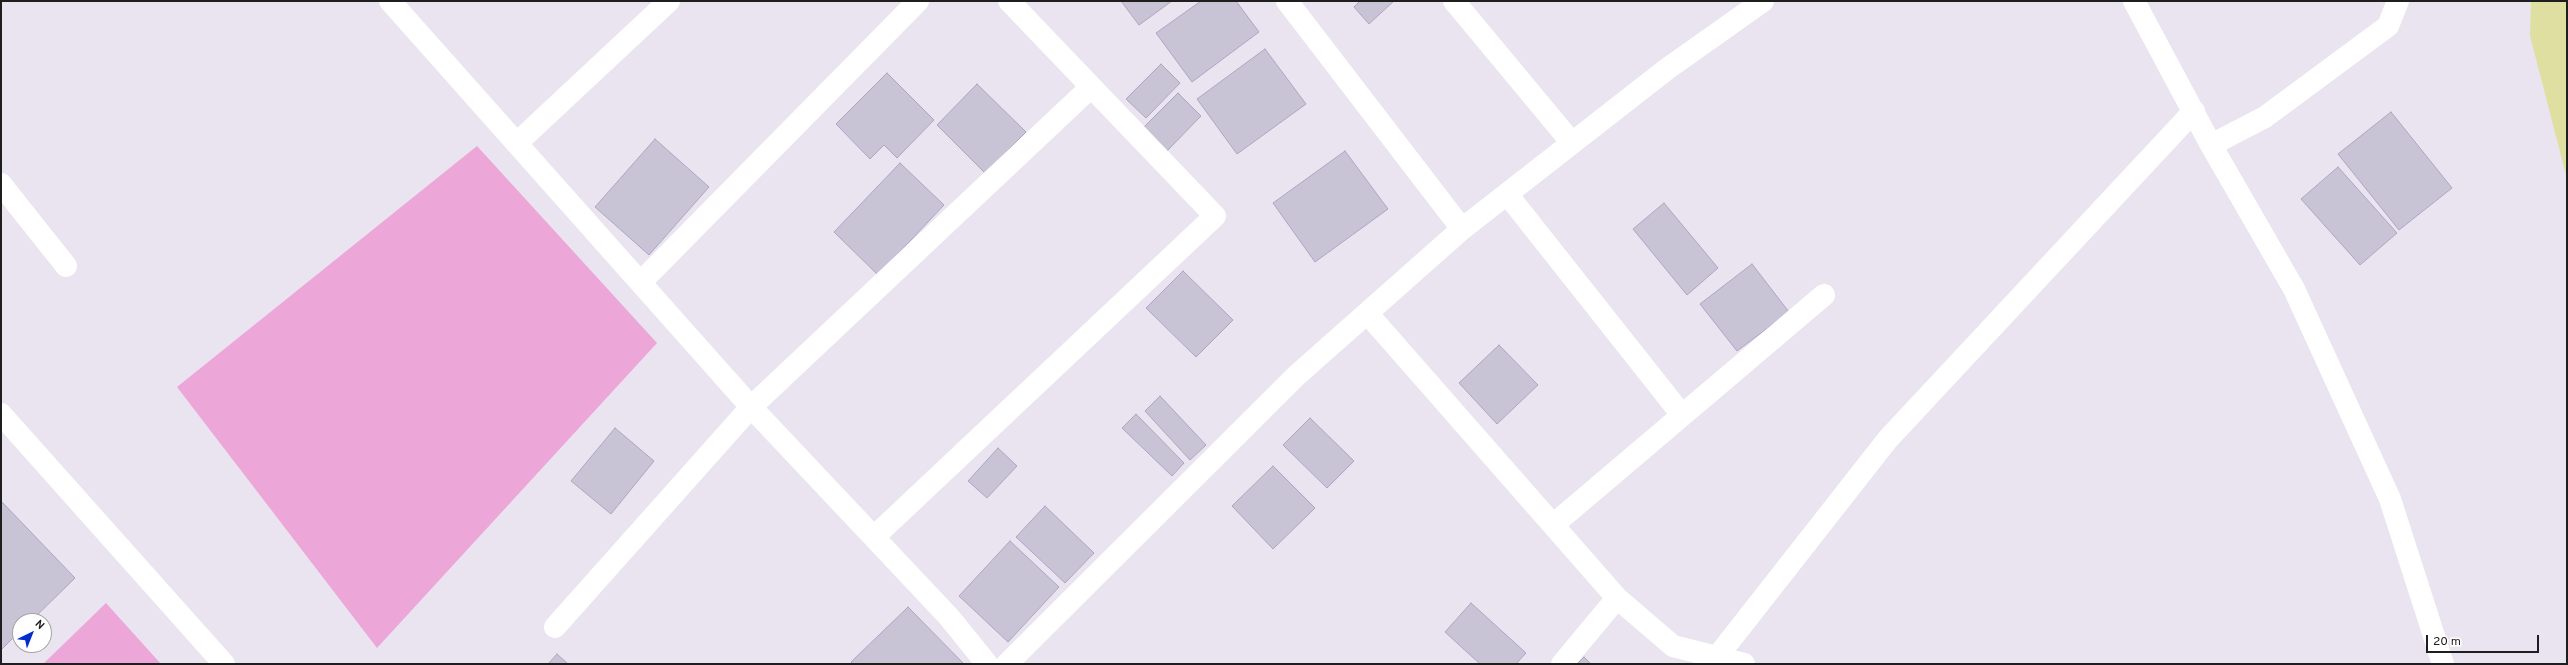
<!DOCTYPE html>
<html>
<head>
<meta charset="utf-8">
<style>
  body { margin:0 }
  #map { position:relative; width:2568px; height:665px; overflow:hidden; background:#e9e4f0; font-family:Overpass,sans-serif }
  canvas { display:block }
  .frame { position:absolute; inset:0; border:2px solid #1e1e1e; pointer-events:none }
  .north { position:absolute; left:12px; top:613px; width:40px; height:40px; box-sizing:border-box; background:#fff; border:1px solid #a5a5a5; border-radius:50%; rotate:43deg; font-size:11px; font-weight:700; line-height:16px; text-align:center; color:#1e1e1e }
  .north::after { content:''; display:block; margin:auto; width:14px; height:18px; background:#002dcc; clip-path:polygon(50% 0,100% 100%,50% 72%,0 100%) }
  .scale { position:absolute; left:2426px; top:635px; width:113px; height:18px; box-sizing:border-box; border:2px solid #1e1e1e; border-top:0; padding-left:5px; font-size:12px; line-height:14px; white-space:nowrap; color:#1e1e1e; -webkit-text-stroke:3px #fff; paint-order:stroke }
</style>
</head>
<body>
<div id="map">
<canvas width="2568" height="665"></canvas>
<div class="frame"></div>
<div class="north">N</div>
<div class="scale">20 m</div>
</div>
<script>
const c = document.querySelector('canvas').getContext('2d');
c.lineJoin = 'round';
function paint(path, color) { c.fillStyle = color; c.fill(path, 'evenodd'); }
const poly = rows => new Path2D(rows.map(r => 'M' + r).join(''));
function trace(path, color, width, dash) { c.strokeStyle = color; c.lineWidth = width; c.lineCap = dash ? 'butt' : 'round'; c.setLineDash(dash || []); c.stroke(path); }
paint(poly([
  [477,146,657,343,377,648,177,387],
  [106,603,161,664,43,664]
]), '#eca7d8');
paint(poly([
  [2531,1,2567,1,2567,179,2530,36]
]), '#dfdfa2');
const building = poly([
  [1121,1,1172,1,1139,25,1121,1],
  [1201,1,1236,1,1259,32,1192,82,1156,33,1201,1],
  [1360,1,1394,1,1369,24,1354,7,1360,1],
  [1265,49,1306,104,1237,154,1197,99,1265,49],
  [1161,64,1180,83,1146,118,1126,99,1161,64],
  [887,73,934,120,897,158,884,145,870,159,836,124,887,73],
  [977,84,1026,132,985,173,937,125,977,84],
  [1178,93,1201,116,1167,151,1144,127,1178,93],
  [2391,112,2452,188,2399,230,2338,154,2391,112],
  [655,139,709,187,649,255,595,207,655,139],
  [1345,151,1388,209,1315,262,1273,203,1345,151],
  [900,163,944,205,878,275,834,232,900,163],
  [2338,167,2397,233,2360,265,2301,199,2338,167],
  [1664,203,1718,268,1687,295,1633,229,1664,203],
  [1752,264,1789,312,1737,351,1700,304,1752,264],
  [1183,271,1233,320,1196,357,1146,308,1183,271],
  [1499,345,1538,385,1497,424,1459,383,1499,345],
  [1160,396,1206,445,1190,460,1145,411,1160,396],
  [1136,414,1184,463,1172,476,1122,428,1136,414],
  [1310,418,1354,461,1327,488,1283,445,1310,418],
  [615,428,654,461,611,514,571,481,615,428],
  [998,448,1017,466,987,498,968,481,998,448],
  [1273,466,1315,508,1273,549,1232,506,1273,466],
  [1,501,75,578,31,621,20,621,20,631,1,650,1,501],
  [1045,506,1094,553,1065,583,1016,537,1045,506],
  [1010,541,1059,587,1008,642,959,596,1010,541],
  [1471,603,1526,653,1516,664,1480,664,1445,632,1471,603],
  [908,607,964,664,853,664,851,662,908,607],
  [557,654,568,664,548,664,557,654],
  [1584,657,1591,664,1577,664,1584,657]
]);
paint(building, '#c8c4d6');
trace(building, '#aca5c2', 1);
trace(poly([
  [1287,1,1462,229],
  [1454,1,1572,143],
  [2134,1,2211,145,2294,289,2390,499,2443,664],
  [517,143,669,1],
  [2211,145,2265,117,2388,26,2398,1],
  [1,184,66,266],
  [1507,194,1682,415],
  [641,282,918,1],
  [1367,313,1617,598,1673,646,1744,664],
  [1,414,224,664],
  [1553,525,1824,295],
  [874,537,1215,216,1009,1],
  [555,627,751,407,1090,88],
  [1717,657,1888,439,2194,111],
  [1007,664,1296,376,1462,229,1667,69,1763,1],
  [1562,664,1617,598]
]), '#fff', 22);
trace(poly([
  [390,1,751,407,949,617,987,664]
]), '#fff', 22);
</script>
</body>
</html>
